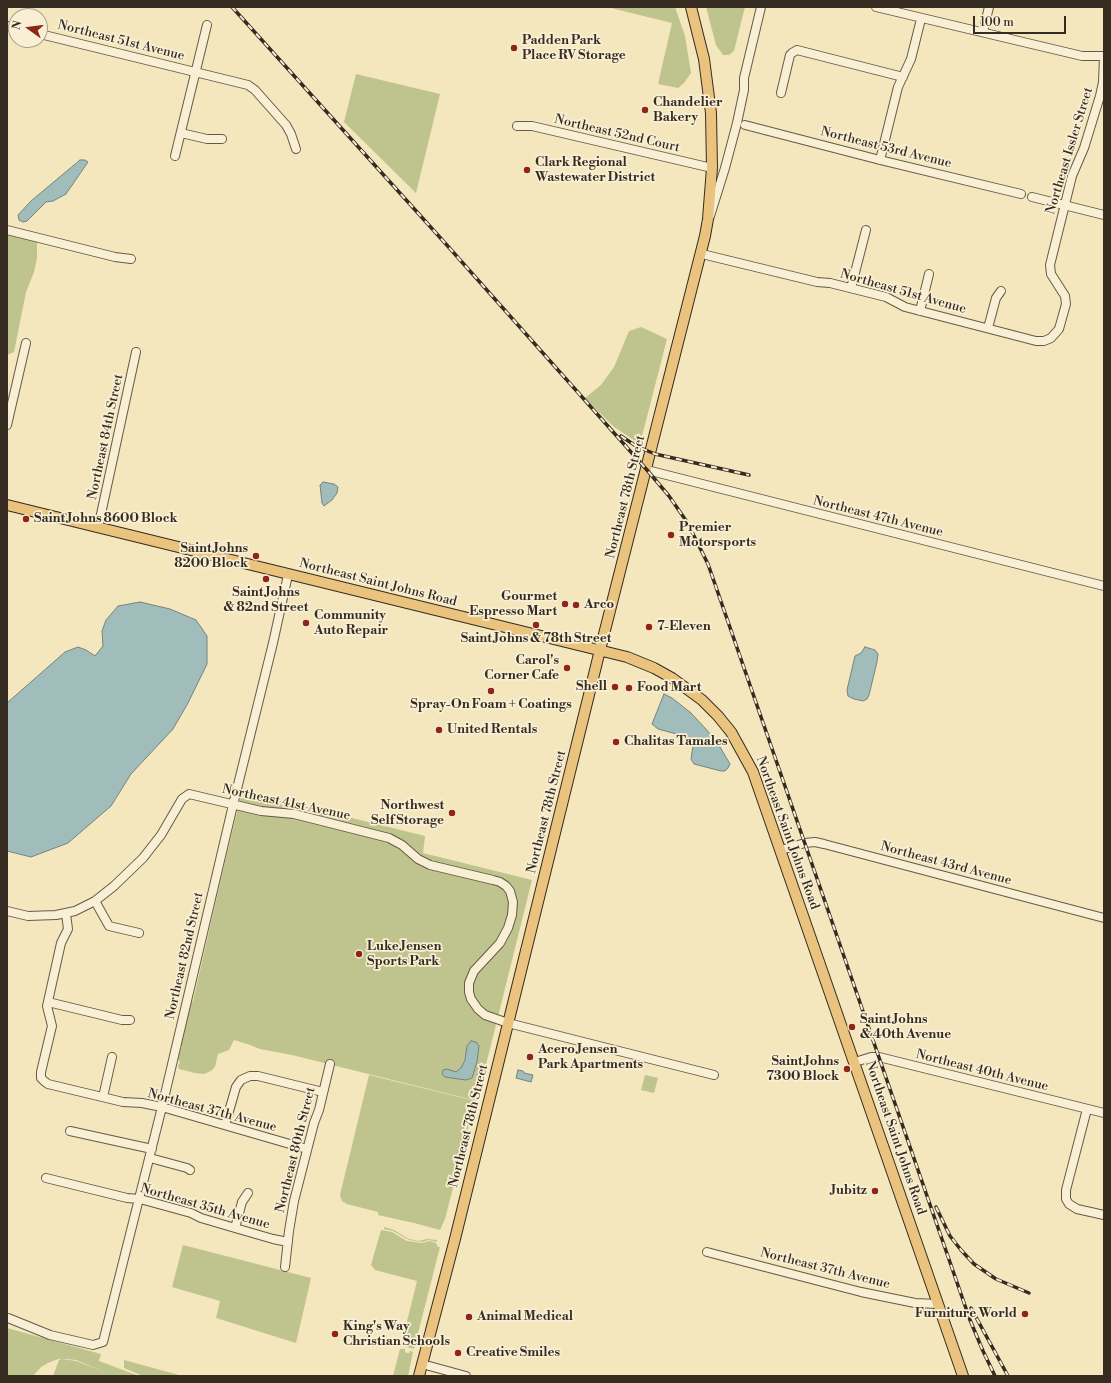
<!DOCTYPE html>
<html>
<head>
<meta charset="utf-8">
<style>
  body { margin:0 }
  #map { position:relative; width:1111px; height:1383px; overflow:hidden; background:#f4e6bd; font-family:"Libre Bodoni",serif }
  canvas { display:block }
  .frame { position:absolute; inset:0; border:8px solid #352b21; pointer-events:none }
  .north { position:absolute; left:8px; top:8px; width:40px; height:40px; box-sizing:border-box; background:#f8efd4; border:1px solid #aaa18c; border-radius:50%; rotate:284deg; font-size:11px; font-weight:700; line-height:16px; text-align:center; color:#352b21 }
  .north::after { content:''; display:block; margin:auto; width:14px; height:18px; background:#8f2418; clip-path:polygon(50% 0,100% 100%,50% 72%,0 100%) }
  .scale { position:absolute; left:973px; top:16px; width:93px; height:18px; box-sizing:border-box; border:2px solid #352b21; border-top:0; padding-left:5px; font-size:12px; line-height:14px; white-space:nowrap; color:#352b21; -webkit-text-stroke:3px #f8efd4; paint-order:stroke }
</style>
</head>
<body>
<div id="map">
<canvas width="1111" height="1383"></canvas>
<div class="frame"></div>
<div class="north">N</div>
<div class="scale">100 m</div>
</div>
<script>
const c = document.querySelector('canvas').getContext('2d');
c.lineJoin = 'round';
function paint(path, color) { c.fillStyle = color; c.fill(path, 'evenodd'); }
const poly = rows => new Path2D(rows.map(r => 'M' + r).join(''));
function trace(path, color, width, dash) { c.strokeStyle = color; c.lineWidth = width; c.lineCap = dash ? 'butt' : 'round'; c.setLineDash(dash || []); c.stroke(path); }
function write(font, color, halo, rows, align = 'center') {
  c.font = font + ' "Libre Bodoni",serif'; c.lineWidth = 3.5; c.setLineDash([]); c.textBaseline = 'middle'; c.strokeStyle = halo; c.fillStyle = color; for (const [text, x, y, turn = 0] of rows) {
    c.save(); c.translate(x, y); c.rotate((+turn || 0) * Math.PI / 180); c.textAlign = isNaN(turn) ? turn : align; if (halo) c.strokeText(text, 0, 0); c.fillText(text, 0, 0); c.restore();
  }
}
paint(poly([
  [607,7,675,7,685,36,691,73,684,83,678,88,658,84,672,23],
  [706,7,745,7,734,51,729,55,723,55,716,45],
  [356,74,440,94,416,193,344,122],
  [7,233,37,240,37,258,34,272,26,292,14,352,7,355],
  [641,327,667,339,640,444,614,427,585,398,601,385,614,367,629,331],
  [242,791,425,836,423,853,532,880,477,1101,292,1055,260,1049,250,1045,234,1040,229,1050,218,1054,215,1067,211,1071,204,1074,195,1073,179,1069,178,1066,180,1062,177,1058,179,1053,182,1047,180,1045,190,1003,193,1001,221,879],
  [369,1075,475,1101,445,1219,440,1230,414,1223,378,1215,378,1212,347,1204,342,1201,340,1195],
  [645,1075,658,1078,654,1093,641,1090],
  [384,1227,394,1230,409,1239,419,1241,427,1239,437,1240,437,1242,429,1240,421,1242,409,1240,393,1231,384,1229],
  [381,1230,392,1232,407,1241,421,1243,430,1241,436,1243,438,1247,440,1247,414,1349,401,1345,417,1281,375,1270,371,1265],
  [183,1245,311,1278,296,1343,216,1318,220,1301,172,1287],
  [7,1328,101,1354,99,1361,139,1376,53,1376,59,1360,62,1359,76,1361,105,1372,76,1360,66,1359,58,1359,48,1363,41,1367,33,1376,7,1376],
  [400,1349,405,1349,405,1352,407,1353,409,1353,410,1351,413,1352,408,1376,393,1376],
  [124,1360,179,1375,178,1376,143,1376,124,1368]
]), '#bfc48e');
const water = poly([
  [80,160,85,160,88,162,66,194,53,201,46,202,27,221,23,222,19,220,18,215,31,201,80,160],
  [323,482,334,484,338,487,337,493,332,500,324,506,322,503,320,485,323,482],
  [140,602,170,609,196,620,207,636,207,664,188,703,173,729,131,774,111,806,68,843,31,857,7,851,7,703,65,652,78,647,86,650,95,656,103,646,102,631,106,620,118,606,140,602],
  [865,647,875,650,878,654,877,662,869,695,867,699,863,701,854,699,848,696,847,690,855,656,861,653,865,647],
  [664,694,672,698,691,713,705,728,717,742,730,764,728,768,725,771,721,771,694,764,691,759,693,746,688,738,684,736,658,729,652,724,664,694],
  [471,1041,476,1042,479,1046,477,1062,472,1078,466,1080,445,1077,442,1074,443,1070,447,1069,456,1072,461,1068,465,1060,467,1046,471,1041],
  [518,1070,523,1071,524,1073,533,1075,531,1082,516,1078,518,1070]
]);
paint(water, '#a0bdbb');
trace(water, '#75837d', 1);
const minor = poly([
  [876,7,1082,56,1104,56],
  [7,26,16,28],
  [983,32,989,7],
  [40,34,248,85,255,90,286,125,291,134,296,149],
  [781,93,790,55,792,53,797,50,903,77],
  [745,125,880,160,1021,194],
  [517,126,532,126,712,168],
  [181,133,207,139,222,139],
  [175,156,207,25],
  [880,160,898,87,911,59,921,19],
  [1032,197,1104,215],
  [710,216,725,168,737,123,744,90,744,78,761,7],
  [7,230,115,257,131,259],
  [702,254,817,282,830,283,886,297,905,307,1036,341,1044,341,1051,338,1059,329,1066,304,1065,296,1051,274,1050,265,1072,176,1084,148,1100,96,1103,82,1104,57],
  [851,288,866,230],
  [920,311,929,274],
  [988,328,996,298,1001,291],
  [7,425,26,343],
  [647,470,1104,586],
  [98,528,136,352],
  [781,850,805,843,815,842,824,844,1104,918],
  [95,901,109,926,139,933],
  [7,911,28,916,56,915,75,911,95,901,114,886,143,858,161,835,182,799,189,794,261,811,294,814,389,838,402,845,418,859,430,865,493,880,500,882,506,886,510,891,513,902,512,915,508,928,500,943,474,971,469,983,469,992,471,999,478,1009,485,1015,508,1023,714,1075],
  [66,914,68,929,61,943,47,1006,52,1026,41,1072,41,1078,44,1081,48,1084,123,1102,142,1103,162,1107,307,1149],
  [48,1002,122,1020,130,1020],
  [855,1062,871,1057,879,1057,1104,1113],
  [103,1097,112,1057],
  [1087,1109,1066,1190,1066,1199,1069,1204,1077,1209,1104,1215],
  [225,1125,236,1087,241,1080,250,1076,258,1076,323,1092],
  [70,1131,152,1149],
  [150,1158,187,1168,190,1170],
  [46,1178,127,1198,140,1199,191,1213,201,1218,235,1228,273,1239,288,1242],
  [235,1228,242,1202,248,1193],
  [707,1252,861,1292,915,1303,938,1304],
  [285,1267,289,1231,294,1201,314,1123,319,1110,330,1064],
  [8,1318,50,1335,93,1345,103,1342,162,1107,233,805,273,643,288,575],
  [422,1364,466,1376]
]);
const major = poly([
  [7,505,627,657,654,668,672,678,702,700,718,716,731,732,753,772,963,1376],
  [419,1376,455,1239,600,650,705,236,708,219,712,168,711,113,704,59,691,7]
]);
trace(minor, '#655a48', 10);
trace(major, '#352b21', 12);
trace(minor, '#f8efd4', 8);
trace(major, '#eac37e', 10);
const rail = poly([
  [232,7,445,243,647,470,669,496,687,522,708,564,970,1320,983,1351,995,1376],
  [621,436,636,446,655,454,749,475],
  [936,1207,950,1236,961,1250,974,1264,996,1279,1029,1293],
  [971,1308,1008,1376]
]);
trace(rail, '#352b21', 3.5);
trace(rail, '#f8efd4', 2, [6]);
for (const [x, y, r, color] of [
  [514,48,4,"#8f2418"],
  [645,110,4,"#8f2418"],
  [527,170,4,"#8f2418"],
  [26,519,4,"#8f2418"],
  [671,535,4,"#8f2418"],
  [256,556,4,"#8f2418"],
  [266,579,4,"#8f2418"],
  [565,604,4,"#8f2418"],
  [576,605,4,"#8f2418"],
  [306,623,4,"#8f2418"],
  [536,625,4,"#8f2418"],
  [649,627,4,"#8f2418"],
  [567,668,4,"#8f2418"],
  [615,687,4,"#8f2418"],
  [629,688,4,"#8f2418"],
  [491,691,4,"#8f2418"],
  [439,730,4,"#8f2418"],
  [616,742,4,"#8f2418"],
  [452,813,4,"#8f2418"],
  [359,954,4,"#8f2418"],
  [852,1027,4,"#8f2418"],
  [530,1057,4,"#8f2418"],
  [847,1069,4,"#8f2418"],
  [875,1191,4,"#8f2418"],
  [1025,1314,4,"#8f2418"],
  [469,1317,4,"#8f2418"],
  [335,1334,4,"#8f2418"],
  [458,1353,4,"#8f2418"]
]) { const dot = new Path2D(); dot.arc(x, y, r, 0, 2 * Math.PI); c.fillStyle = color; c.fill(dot); trace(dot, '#f8efd4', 1.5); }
write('13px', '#352b21', '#f8efd4', [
  ["Northeast 51st Avenue",121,41,14],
  ["Northeast 52nd Court",617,134,13],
  ["Northeast 53rd Avenue",886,148,14],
  ["Northeast Issler Street",1070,151,-73],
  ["Northeast 51st Avenue",903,292,16],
  ["Northeast 84th Street",106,437,-78],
  ["Northeast 78th Street",626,497,-76],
  ["Northeast 47th Avenue",878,517,14],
  ["Northeast Saint Johns Road",378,583,14],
  ["Northeast 41st Avenue",286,803,12],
  ["Northeast 78th Street",547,812,-76],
  ["Northeast Saint Johns Road",787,833,70],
  ["Northeast 43rd Avenue",946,864,15],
  ["Northeast 82nd Street",185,956,-77],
  ["Northeast 40th Avenue",982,1071,14],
  ["Northeast 37th Avenue",212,1111,15],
  ["Northeast 78th Street",469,1126,-76],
  ["Northeast Saint Johns Road",895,1138,71],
  ["Northeast 80th Street",296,1150,-76],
  ["Northeast 35th Avenue",205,1207,16],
  ["Northeast 37th Avenue",825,1269,14]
]);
write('bold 13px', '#352b21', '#f8efd4', [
  ["Padden Park",522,41],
  ["Place RV Storage",522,56],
  ["Chandelier",653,103],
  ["Bakery",653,118],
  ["Clark Regional",535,163],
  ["Wastewater District",535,178],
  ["Saint Johns 8600 Block",34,519],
  ["Premier",679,528],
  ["Motorsports",679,543],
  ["Saint Johns",248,549,"right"],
  ["8200 Block",248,564,"right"],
  ["Saint Johns",266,593,"center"],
  ["& 82nd Street",266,608,"center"],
  ["Gourmet",557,597,"right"],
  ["Espresso Mart",557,612,"right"],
  ["Arco",584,605],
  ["Community",314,616],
  ["Auto Repair",314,631],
  ["7-Eleven",657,627],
  ["Saint Johns & 78th Street",536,639,"center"],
  ["Carol's",559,661,"right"],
  ["Corner Cafe",559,676,"right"],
  ["Shell",607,687,"right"],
  ["Food Mart",637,688],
  ["Spray-On Foam + Coatings",491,705,"center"],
  ["United Rentals",447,730],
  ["Chalitas Tamales",624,742],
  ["Northwest",444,806,"right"],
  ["Self Storage",444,821,"right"],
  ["Luke Jensen",367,947],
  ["Sports Park",367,962],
  ["Saint Johns",860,1020],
  ["& 40th Avenue",860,1035],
  ["Acero Jensen",538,1050],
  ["Park Apartments",538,1065],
  ["Saint Johns",839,1062,"right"],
  ["7300 Block",839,1077,"right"],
  ["Jubitz",867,1191,"right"],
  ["Furniture World",1017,1314,"right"],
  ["Animal Medical",477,1317],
  ["King's Way",343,1327],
  ["Christian Schools",343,1342],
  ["Creative Smiles",466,1353]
], 'left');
</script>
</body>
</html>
